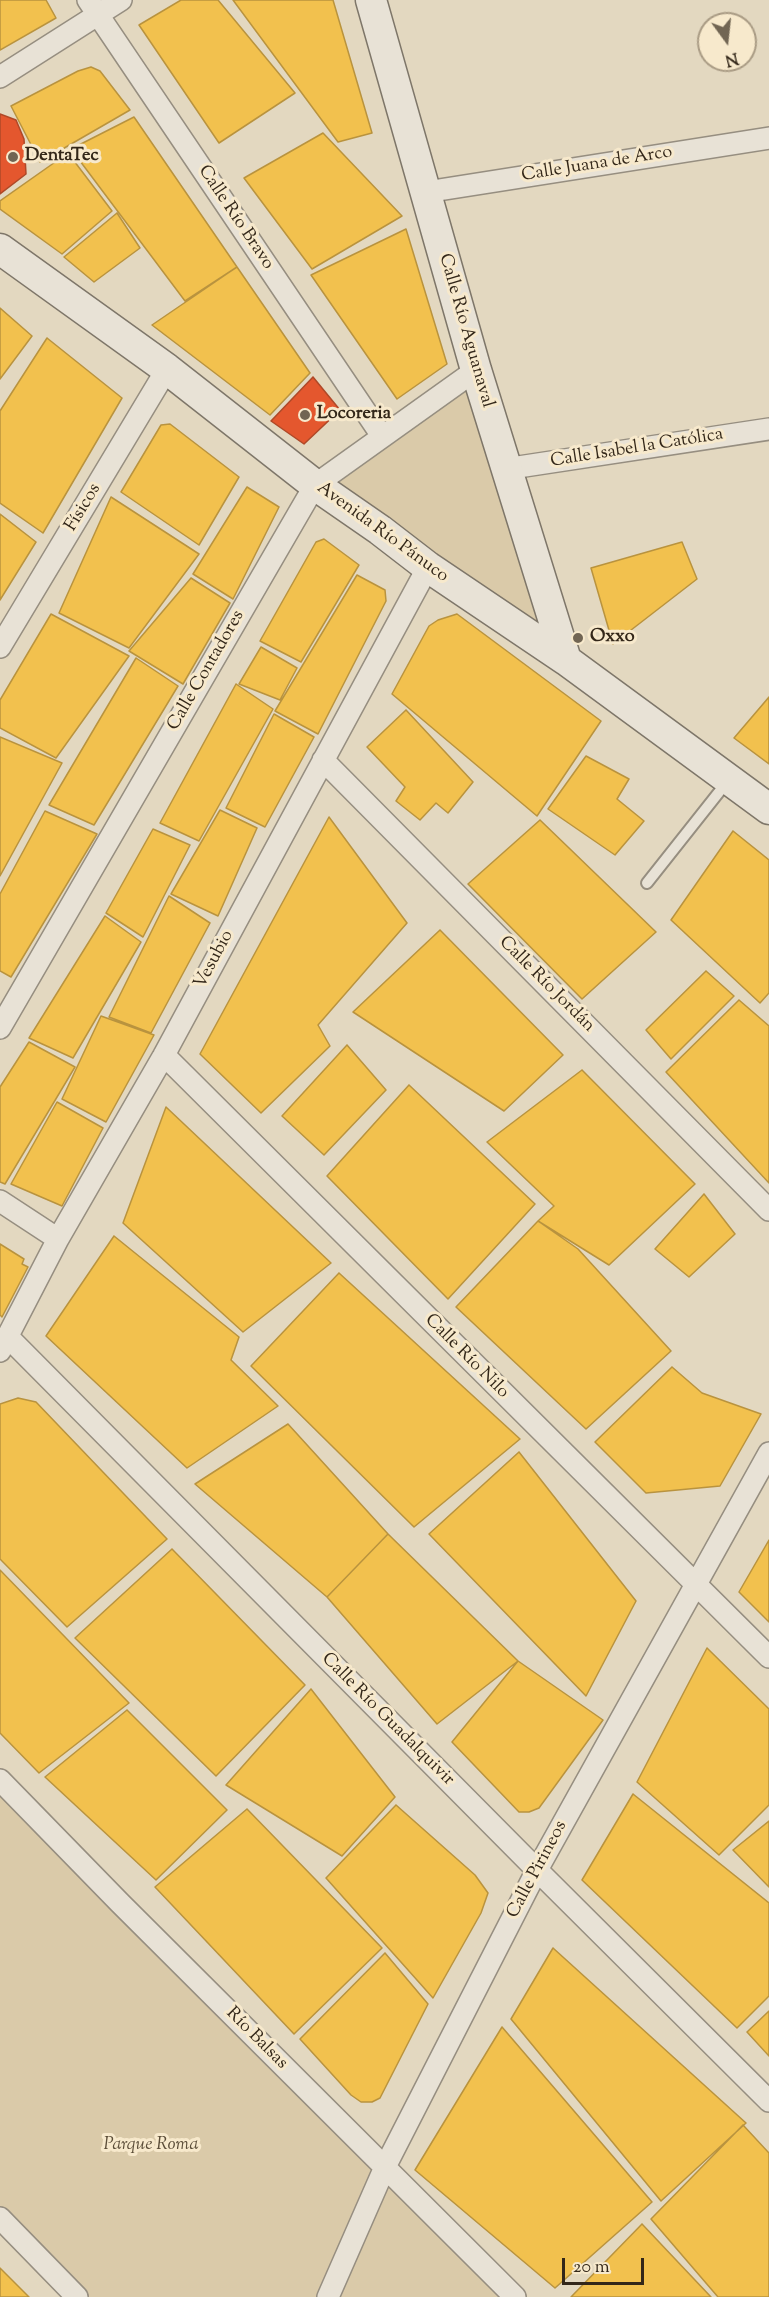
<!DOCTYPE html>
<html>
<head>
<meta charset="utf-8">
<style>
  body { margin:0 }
  #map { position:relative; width:769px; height:2297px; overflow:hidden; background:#e3d8c0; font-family:"Sorts Mill Goudy",serif }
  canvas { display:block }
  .north { position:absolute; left:697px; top:12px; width:60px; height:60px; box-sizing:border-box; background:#f7e9cc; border:2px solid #a99b84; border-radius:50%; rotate:165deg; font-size:16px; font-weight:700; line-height:24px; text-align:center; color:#332719 }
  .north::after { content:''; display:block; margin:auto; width:21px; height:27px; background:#716553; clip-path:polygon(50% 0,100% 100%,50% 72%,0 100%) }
  .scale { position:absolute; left:562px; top:2258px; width:82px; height:27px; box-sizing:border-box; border:3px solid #332719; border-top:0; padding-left:8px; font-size:18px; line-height:21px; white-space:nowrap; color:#332719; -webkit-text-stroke:4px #f7e9cc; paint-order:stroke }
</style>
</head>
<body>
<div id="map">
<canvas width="769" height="2297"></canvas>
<div class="north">N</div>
<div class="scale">20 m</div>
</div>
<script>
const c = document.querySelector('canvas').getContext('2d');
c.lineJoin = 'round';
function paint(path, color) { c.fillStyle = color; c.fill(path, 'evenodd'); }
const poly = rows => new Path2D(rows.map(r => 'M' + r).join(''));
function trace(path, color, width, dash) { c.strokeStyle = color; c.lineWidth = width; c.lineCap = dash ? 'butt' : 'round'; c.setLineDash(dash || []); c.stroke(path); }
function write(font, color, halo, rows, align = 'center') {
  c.font = font + ' "Sorts Mill Goudy",serif'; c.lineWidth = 6; c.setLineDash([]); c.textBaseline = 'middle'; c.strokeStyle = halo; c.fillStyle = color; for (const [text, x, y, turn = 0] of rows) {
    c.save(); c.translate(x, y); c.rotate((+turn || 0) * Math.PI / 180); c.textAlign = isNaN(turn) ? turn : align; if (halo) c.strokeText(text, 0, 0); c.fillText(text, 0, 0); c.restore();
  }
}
paint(poly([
  [476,370,566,660,315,485],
  [0,1778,515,2297,79,2297,0,2215]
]), '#dacaa9');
const homes = poly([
  [0,0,46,0,56,18,0,50,0,0],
  [181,0,218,0,295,93,219,143,139,25,181,0],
  [233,0,333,0,372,133,338,142,233,0],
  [91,67,100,71,130,110,40,162,11,106,78,71,91,67],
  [134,117,237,267,185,301,71,149,134,117],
  [323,133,402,216,312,269,244,178,323,133],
  [68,153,112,211,62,254,0,209,0,201,68,153],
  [117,213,140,248,94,282,64,257,117,213],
  [406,229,447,364,397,399,311,275,406,229],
  [237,267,310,373,270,415,152,325,237,267],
  [0,308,32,336,0,379,0,308],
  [47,338,122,398,43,533,0,503,0,411,47,338],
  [170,424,239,477,199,545,121,492,161,425,170,424],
  [247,487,279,507,233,599,193,574,247,487],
  [111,497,199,554,129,648,59,613,111,497],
  [0,514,36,542,0,600,0,514],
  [324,539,359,565,301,662,260,641,316,542,324,539],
  [682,542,697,579,613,644,591,568,682,542],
  [357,575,385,590,386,601,318,734,275,711,357,575],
  [191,578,230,603,183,684,129,651,191,578],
  [51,614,129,656,56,758,0,728,0,700,51,614],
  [457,614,601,721,537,816,392,694,429,626,438,620,457,614],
  [261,647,297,668,280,700,239,684,261,647],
  [136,658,178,686,94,825,49,805,136,658],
  [236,684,273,709,199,841,160,823,236,684],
  [769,697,769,764,734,738,769,697],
  [406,710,473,782,448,813,436,803,420,820,396,801,405,787,367,747,406,710],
  [274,714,314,737,265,827,226,808,274,714],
  [0,737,62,763,0,876,0,737],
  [586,756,629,779,617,799,644,821,615,855,548,809,586,756],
  [220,810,257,828,218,916,171,894,220,810],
  [45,811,97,834,11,977,0,971,0,894,45,811],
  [329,817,407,923,318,1025,330,1046,261,1113,200,1054,329,817],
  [540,820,656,932,582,999,468,884,540,820],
  [153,829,190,845,143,937,106,913,153,829],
  [733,831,769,860,769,993,760,1003,671,920,733,831],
  [169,896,210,923,151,1033,109,1017,169,896],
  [105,916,141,942,73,1058,29,1038,105,916],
  [440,930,563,1055,504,1111,353,1012,440,930],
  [706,971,734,996,671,1059,646,1030,706,971],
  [739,1000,769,1026,769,1183,666,1072,739,1000],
  [101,1016,154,1035,106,1122,62,1099,101,1016],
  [29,1042,75,1067,5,1184,0,1182,0,1087,29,1042],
  [347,1045,386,1090,324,1155,282,1116,347,1045],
  [582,1070,695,1184,609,1265,538,1221,554,1206,487,1142,582,1070],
  [409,1085,535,1204,448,1299,327,1176,409,1085],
  [57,1102,103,1128,62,1206,11,1184,57,1102],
  [166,1107,331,1263,243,1332,123,1223,166,1107],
  [704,1194,735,1234,689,1277,655,1249,704,1194],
  [538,1221,578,1249,671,1351,586,1429,456,1307,538,1221],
  [114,1236,239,1337,231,1360,278,1406,187,1468,46,1336,114,1236],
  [0,1244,24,1259,22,1264,28,1267,2,1317,0,1315,0,1244],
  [339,1273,520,1439,414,1527,251,1366,339,1273],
  [672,1367,702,1393,761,1414,720,1486,646,1493,595,1442,672,1367],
  [18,1398,36,1402,167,1539,67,1627,0,1559,0,1404,18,1398],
  [288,1424,388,1534,327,1597,195,1484,288,1424],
  [519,1452,636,1601,586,1696,429,1534,519,1452],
  [388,1534,518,1661,437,1724,327,1597,388,1534],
  [769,1540,769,1622,739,1592,769,1540],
  [172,1549,305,1685,216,1776,75,1638,172,1549],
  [0,1570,129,1703,39,1773,0,1733,0,1570],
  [707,1648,769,1709,769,1805,719,1855,637,1782,707,1648],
  [518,1661,603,1720,539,1808,529,1812,519,1812,452,1742,518,1661],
  [311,1689,395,1797,342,1856,226,1785,311,1689],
  [127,1710,227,1810,156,1880,45,1777,127,1710],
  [633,1794,769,1903,769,1996,737,2028,582,1880,633,1794],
  [396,1805,475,1875,488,1893,481,1913,433,1998,326,1878,396,1805],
  [247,1809,382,1948,294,2034,155,1887,247,1809],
  [769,1821,769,1887,733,1850,769,1821],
  [553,1948,746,2123,661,2201,511,2019,553,1948],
  [385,1953,428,2004,380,2098,372,2102,361,2102,351,2095,300,2039,385,1953],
  [769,2011,769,2056,747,2032,769,2011],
  [502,2027,652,2202,555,2288,415,2170,502,2027],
  [743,2125,769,2153,769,2297,718,2297,651,2219,743,2125],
  [642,2224,711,2297,571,2297,642,2224],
  [0,2268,29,2297,0,2297,0,2268]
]);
paint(homes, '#f2c14e');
trace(homes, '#b9933e', 1.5);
const shops = poly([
  [0,114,16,120,24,139,26,174,0,194,0,114],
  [313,377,340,410,304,444,271,421,313,377]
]);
paint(shops, '#e4572e');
trace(shops, '#af4928', 1.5);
const lane = poly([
  [647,883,727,782]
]);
const street = poly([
  [88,0,382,436],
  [0,77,121,0],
  [426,192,769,138],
  [505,469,769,429],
  [0,647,167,369],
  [323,760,769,1210],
  [0,1028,315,485,476,370],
  [164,1055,769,1657],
  [0,1201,58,1239],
  [8,1337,537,1870,769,2101],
  [0,1351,58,1239,164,1055,428,567],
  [0,1780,120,1903,515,2297],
  [0,2218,77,2297],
  [328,2297,385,2167,537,1870,769,1453]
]);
const secondary = poly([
  [371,0,476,370,566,660],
  [0,249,167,369,315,485,380,530,428,567,566,660,769,809]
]);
trace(lane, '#968e80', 14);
trace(street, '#968e80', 24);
trace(secondary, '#7e7669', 33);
trace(lane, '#e8e2d6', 10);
trace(street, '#e8e2d6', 21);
trace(secondary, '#e8e2d6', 30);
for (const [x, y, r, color] of [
  [13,157,6,"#716553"],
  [305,415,6,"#716553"],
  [578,638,6,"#716553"]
]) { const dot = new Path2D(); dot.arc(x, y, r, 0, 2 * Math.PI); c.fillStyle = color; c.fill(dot); trace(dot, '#f7e9cc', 2); }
write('bold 18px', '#332719', '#f7e9cc', [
  ["DentaTec",25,157],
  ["Locoreria",317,415],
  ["Oxxo",590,638]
], 'left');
write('18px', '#332719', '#f7e9cc', [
  ["Calle Juana de Arco",597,165,-9],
  ["Calle Río Bravo",235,218,56],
  ["Calle Río Aguanaval",465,331,74],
  ["Calle Isabel la Católica",637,449,-9],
  ["Físicos",84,508,-59],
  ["Avenida Río Pánuco",382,533,36],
  ["Calle Contadores",207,671,-60],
  ["Vesubio",215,960,-62],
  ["Calle Río Jordán",546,985,45],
  ["Calle Río Nilo",466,1357,45],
  ["Calle Río Guadalquivir",387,1720,45],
  ["Calle Pirineos",538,1870,-62],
  ["Río Balsas",256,2039,45]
]);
write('italic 18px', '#5b4d38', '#f7e9cc', [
  ["Parque Roma",151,2146]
]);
</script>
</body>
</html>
